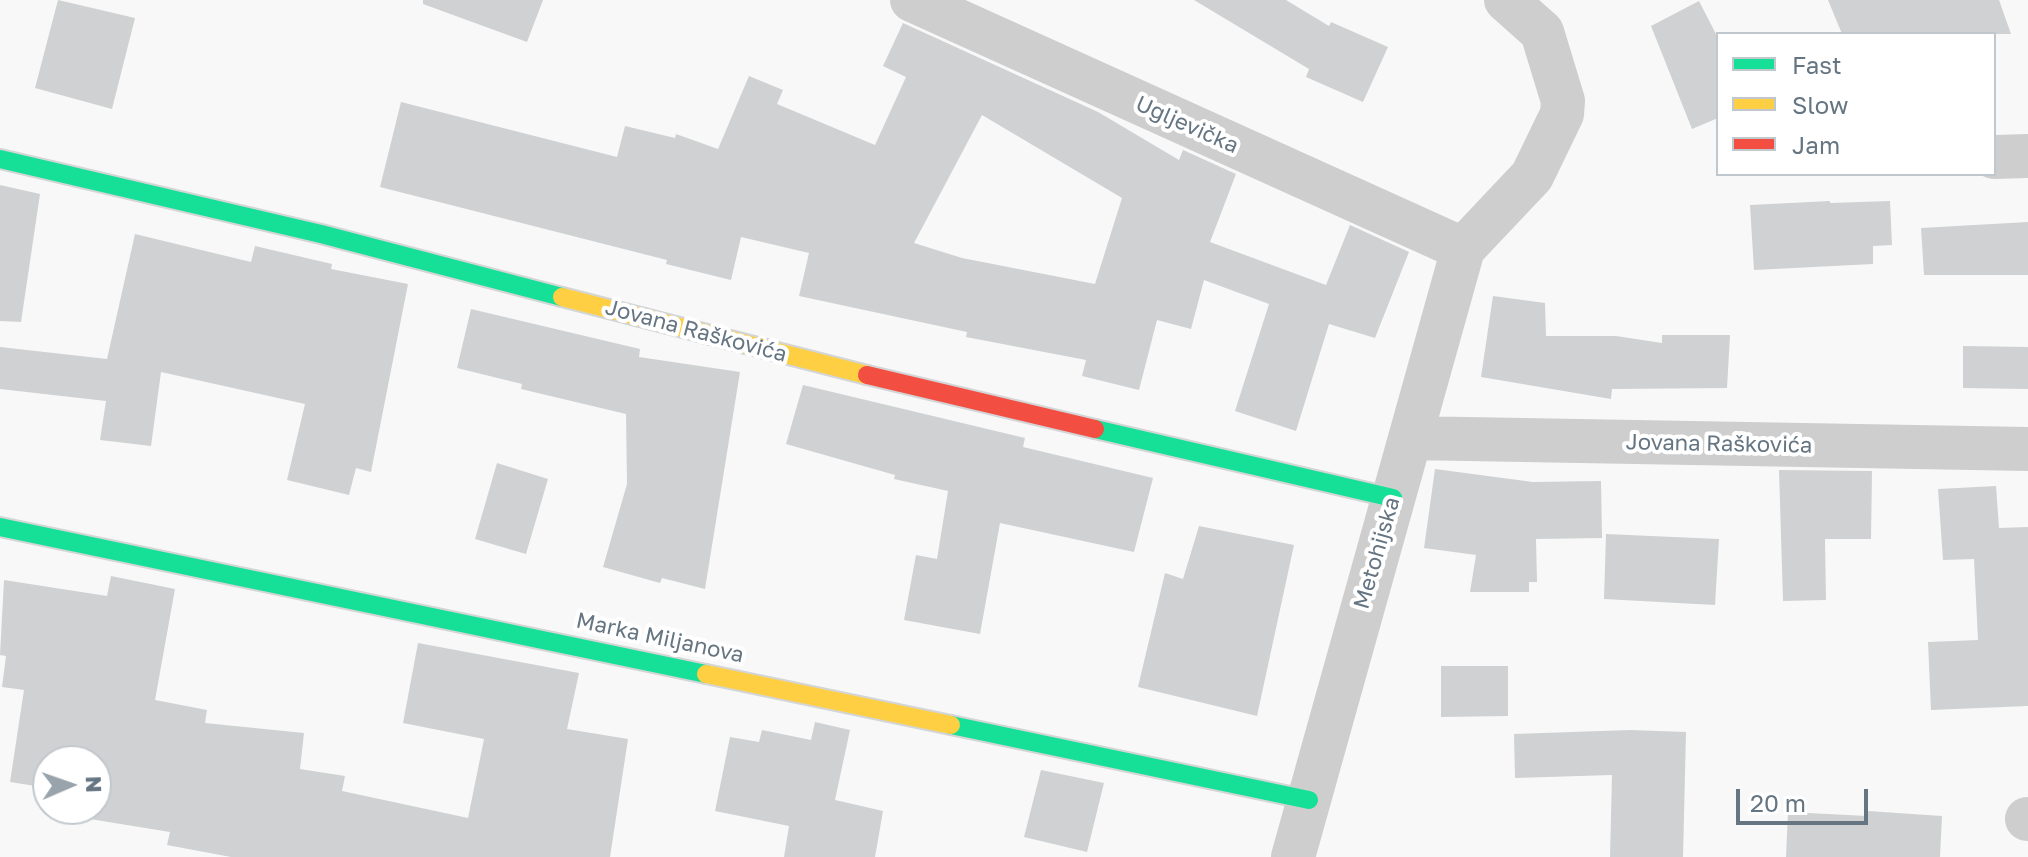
<!DOCTYPE html>
<html>
<head>
<meta charset="utf-8">
<style>
  body { margin:0 }
  #map { position:relative; width:2028px; height:857px; overflow:hidden; background:#f8f8f8; font-family:"Golos Text",sans-serif }
  canvas { display:block }
  .legend { position:absolute; left:1716px; top:32px; width:280px; height:144px; box-sizing:border-box; background:#fff; border:2px solid #c1c8cd; margin:0; padding:10px 14px; list-style:none; font-size:24px; color:#657582 }
  .legend li { display:flex; align-items:center; gap:16px; height:40px }
  .legend b { width:40px; border:2px solid #c1c8cd }
  .north { position:absolute; left:32px; top:745px; width:80px; height:80px; box-sizing:border-box; background:#fff; border:2px solid #c1c8cd; border-radius:50%; rotate:88deg; font-size:22px; font-weight:700; line-height:32px; text-align:center; color:#657582 }
  .north::after { content:''; display:block; margin:auto; width:28px; height:36px; background:#98a3ab; clip-path:polygon(50% 0,100% 100%,50% 72%,0 100%) }
  .scale { position:absolute; left:1736px; top:789px; width:132px; height:36px; box-sizing:border-box; border:4px solid #657582; border-top:0; padding-left:10px; font-size:24px; line-height:28px; white-space:nowrap; color:#657582; -webkit-text-stroke:6px #fff; paint-order:stroke }
</style>
</head>
<body>
<div id="map">
<canvas width="2028" height="857"></canvas>
<ul class="legend">
<li><b style="height:10px;background:#16e098"></b>Fast</li>
<li><b style="height:10px;background:#ffcf43"></b>Slow</li>
<li><b style="height:10px;background:#f24e42"></b>Jam</li>
</ul>
<div class="north">N</div>
<div class="scale">20 m</div>
</div>
<script>
const c = document.querySelector('canvas').getContext('2d');
c.lineJoin = 'round';
function paint(path, color) { c.fillStyle = color; c.fill(path, 'evenodd'); }
const poly = rows => new Path2D(rows.map(r => 'M' + r).join(''));
function trace(path, color, width, dash) { c.strokeStyle = color; c.lineWidth = width; c.lineCap = dash ? 'butt' : 'round'; c.setLineDash(dash || []); c.stroke(path); }
function write(font, color, halo, rows, align = 'center') {
  c.font = font + ' "Golos Text",sans-serif'; c.lineWidth = 8; c.setLineDash([]); c.textBaseline = 'middle'; c.strokeStyle = halo; c.fillStyle = color; for (const [text, x, y, turn = 0] of rows) {
    c.save(); c.translate(x, y); c.rotate((+turn || 0) * Math.PI / 180); c.textAlign = isNaN(turn) ? turn : align; if (halo) c.strokeText(text, 0, 0); c.fillText(text, 0, 0); c.restore();
  }
}
paint(poly([
  [58,0,135,18,112,109,35,88],
  [423,0,543,0,527,42,423,4],
  [1194,0,1286,0,1329,26,1331,22,1388,47,1363,102,1306,77,1309,69],
  [1828,0,1999,0,2011,34,1842,34],
  [1699,1,1718,38,1718,118,1692,129,1651,26],
  [903,23,1098,112,1179,160,1183,150,1236,174,1210,242,1326,285,1350,225,1409,252,1375,338,1329,324,1296,431,1235,411,1269,304,1204,280,1191,329,1157,320,1139,390,1082,376,1086,360,966,337,967,332,799,296,809,253,741,237,731,280,666,264,667,260,380,187,401,102,617,157,625,126,675,138,676,134,718,149,749,76,783,90,777,104,875,145,906,77,883,66],
  [982,115,1122,198,1095,284,962,258,914,243],
  [0,185,40,194,21,322,0,321],
  [1830,201,1830,203,1890,201,1892,245,1873,246,1873,264,1754,270,1750,205],
  [2028,222,2028,275,1924,275,1921,228],
  [135,234,251,262,255,246,332,264,331,269,408,284,371,472,356,468,349,495,287,480,305,404,161,372,151,446,100,440,106,401,0,389,0,347,107,359],
  [1493,296,1545,303,1546,336,1616,336,1662,343,1662,335,1730,335,1727,388,1612,389,1611,399,1481,377],
  [471,309,640,349,639,357,740,372,705,589,662,578,660,583,603,567,627,484,626,414,521,389,522,384,457,368],
  [1963,346,2028,347,2028,389,1963,388],
  [803,385,1025,438,1023,447,1153,478,1134,552,1000,523,980,634,904,620,916,555,937,559,948,491,894,479,895,475,786,444],
  [497,463,548,479,526,554,475,539],
  [1435,469,1533,482,1601,481,1602,538,1536,539,1537,582,1529,582,1529,592,1470,592,1476,555,1424,548],
  [1779,470,1872,471,1871,539,1825,539,1826,600,1783,601],
  [1996,486,1999,528,2028,527,2028,706,1931,710,1928,642,1978,640,1974,559,1943,560,1938,489],
  [1199,526,1294,545,1257,716,1138,687,1165,573,1183,579],
  [1606,534,1719,539,1715,605,1604,599],
  [111,576,175,589,155,700,207,710,205,723,304,733,300,769,345,776,342,791,468,818,484,739,403,723,418,643,579,673,567,729,628,739,610,857,231,857,167,845,170,832,59,814,60,809,96,809,96,761,48,761,48,788,10,782,24,690,2,687,6,656,0,655,4,580,107,596],
  [1441,666,1508,666,1508,716,1441,717],
  [815,722,850,730,835,800,883,811,875,857,784,857,789,826,715,811,730,737,759,742,762,730,811,740],
  [1630,730,1686,732,1683,857,1610,857,1612,775,1515,778,1514,734],
  [1041,770,1104,783,1087,852,1024,837],
  [1868,811,1942,816,1940,857,1786,857,1788,812,1867,816]
]), '#cfd1d2');
const fast = poly([
  [0,159,321,234,562,297],
  [1095,429,1393,498],
  [0,527,706,674],
  [951,725,1309,800]
]);
const slow = poly([
  [562,297,867,375],
  [706,674,951,725]
]);
const jam = poly([
  [867,375,1095,429]
]);
trace(fast, '#d4d5d6', 22);
trace(slow, '#d4d5d6', 22);
trace(jam, '#d4d5d6', 22);
trace(poly([
  [912,0,1463,249],
  [1994,157,2028,156],
  [1410,438,2028,449],
  [2027,819,2028,819],
  [1293,857,1463,249,1532,176,1562,114,1563,101,1542,32,1506,0]
]), '#cececf', 44);
trace(fast, '#16e098', 18);
trace(slow, '#ffcf43', 18);
trace(jam, '#f24e42', 18);
write('22px', '#657582', '#fff', [
  ["Ugljevička",1187,125,24],
  ["Jovana Raškovića",696,331,15],
  ["Jovana Raškovića",1719,444,1],
  ["Metohijska",1377,553,-74],
  ["Marka Miljanova",660,638,12]
]);
</script>
</body>
</html>
